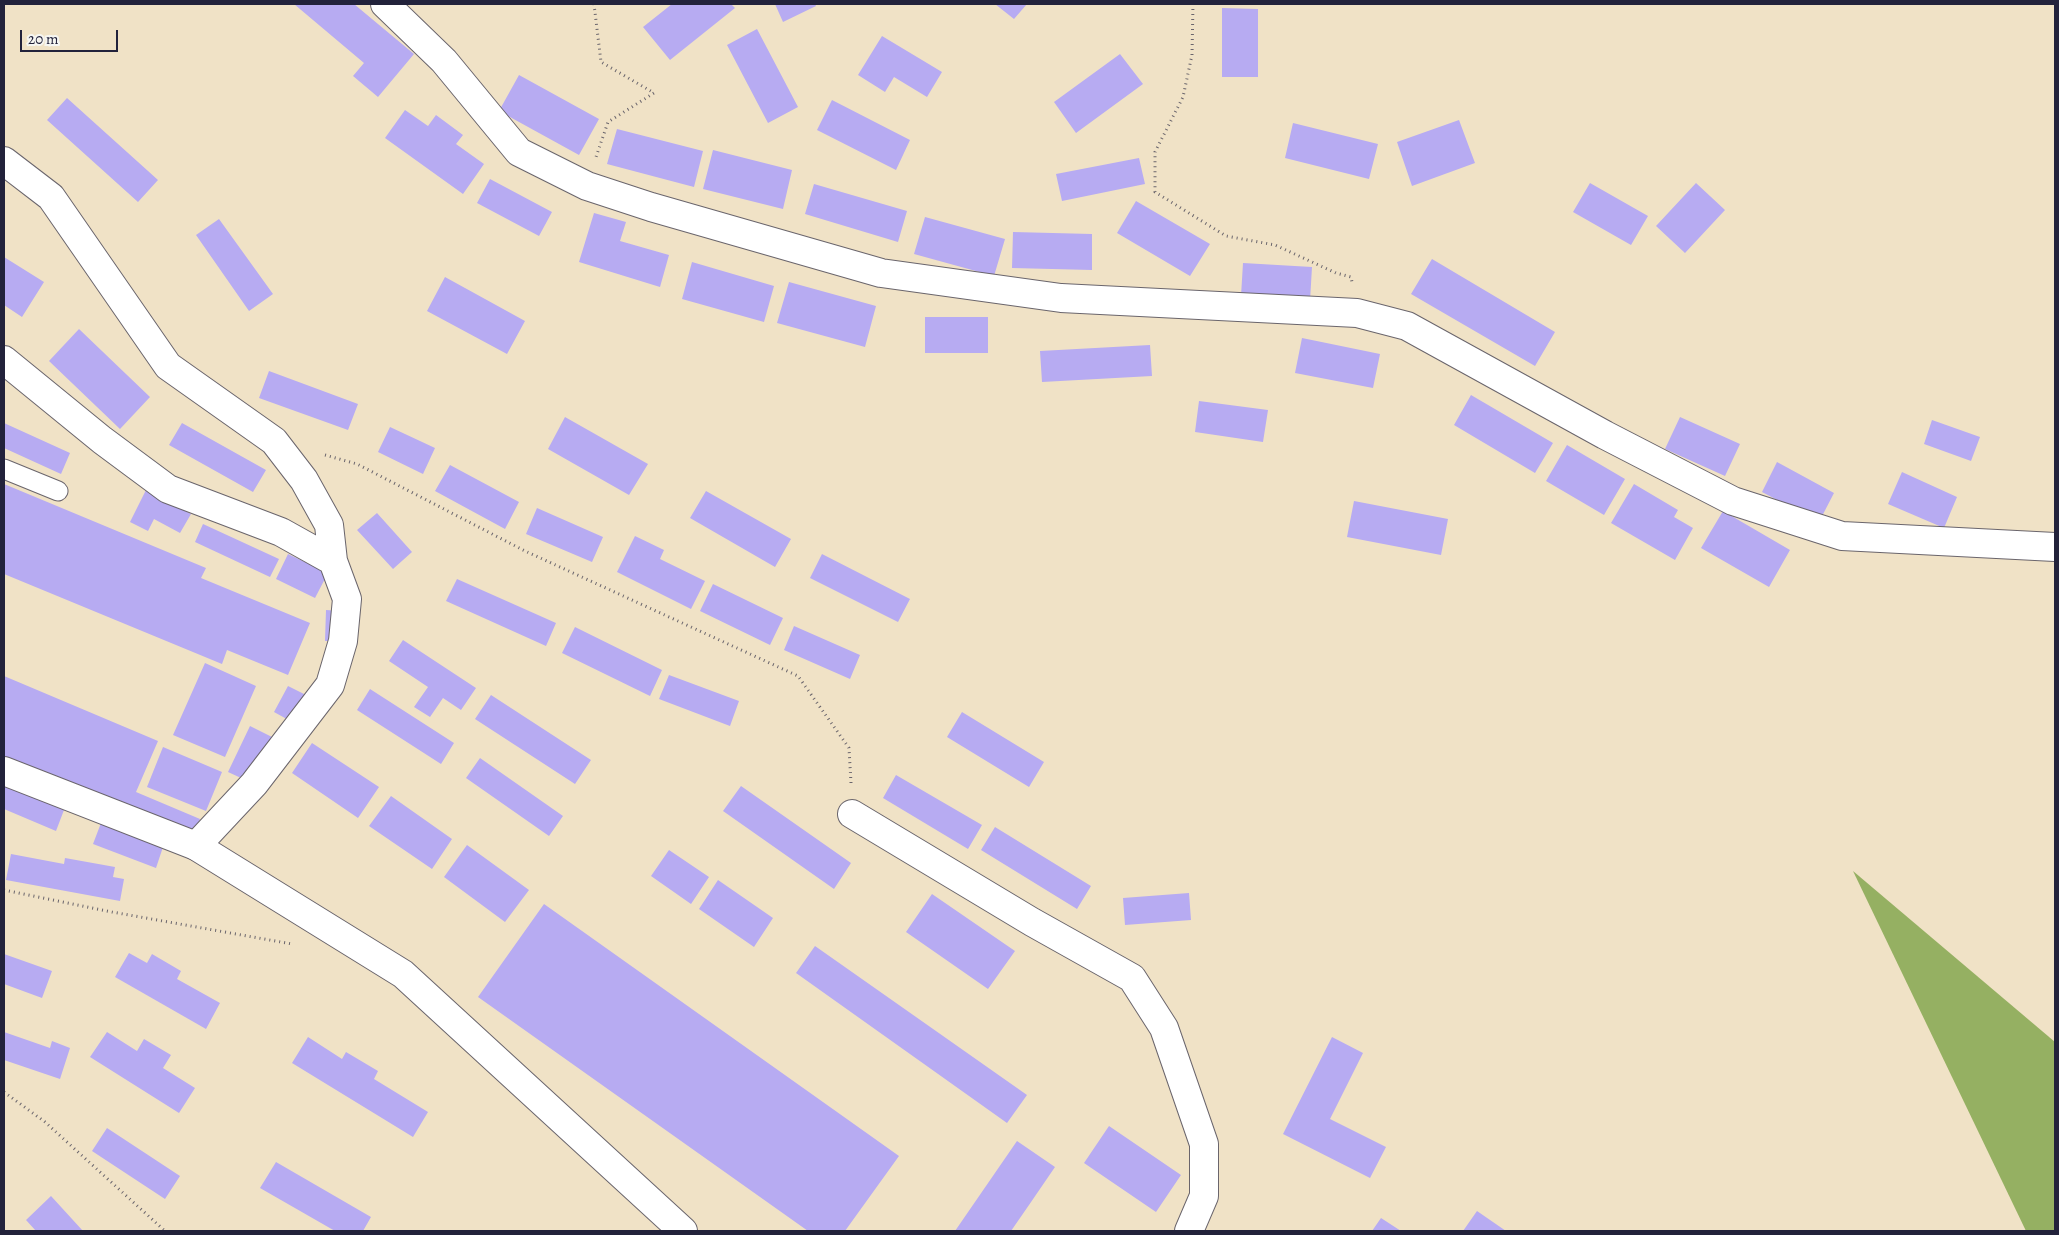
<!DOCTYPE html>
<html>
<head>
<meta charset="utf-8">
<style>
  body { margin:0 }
  #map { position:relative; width:2059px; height:1235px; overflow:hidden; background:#f0e2c6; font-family:Alegreya,serif }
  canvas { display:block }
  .frame { position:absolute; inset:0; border:5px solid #22223b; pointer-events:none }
  .scale { position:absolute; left:20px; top:30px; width:98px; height:22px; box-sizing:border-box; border:2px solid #22223b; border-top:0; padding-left:6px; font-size:15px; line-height:18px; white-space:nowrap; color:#22223b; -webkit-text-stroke:4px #f6f6f2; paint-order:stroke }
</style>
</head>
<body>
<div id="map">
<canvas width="2059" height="1235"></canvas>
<div class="frame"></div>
<div class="scale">20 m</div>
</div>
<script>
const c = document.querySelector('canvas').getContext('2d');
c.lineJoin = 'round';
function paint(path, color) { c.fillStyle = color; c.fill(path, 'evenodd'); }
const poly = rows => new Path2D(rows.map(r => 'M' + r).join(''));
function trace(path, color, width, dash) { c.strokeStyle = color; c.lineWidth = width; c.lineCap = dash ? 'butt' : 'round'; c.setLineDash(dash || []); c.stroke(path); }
paint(poly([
  [1853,871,2055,1042,2055,1231,2026,1231]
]), '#95b062');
paint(poly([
  [294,4,354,4,414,54,378,97,353,76,364,63],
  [672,4,731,4,735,8,670,60,643,27],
  [775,4,815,4,816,6,783,22],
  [995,4,1027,4,1014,19],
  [1222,8,1258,9,1258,77,1222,77],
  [757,29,798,107,768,123,727,45],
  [882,36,942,72,927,97,894,77,885,92,858,75],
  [1120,54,1143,84,1076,133,1054,102],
  [519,75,599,119,579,155,499,111],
  [67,98,158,180,138,202,47,120],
  [832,100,910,140,896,170,817,130],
  [405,110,428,126,436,115,463,135,456,144,484,164,463,194,385,138],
  [1459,120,1475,163,1412,186,1397,142],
  [1293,123,1378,144,1369,179,1285,158],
  [617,129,703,151,694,187,607,164],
  [713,150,792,170,783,209,703,189],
  [1139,158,1145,184,1062,201,1056,174],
  [490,179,552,212,539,236,477,203],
  [1590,183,1648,216,1631,245,1573,212],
  [1696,183,1725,210,1685,253,1656,226],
  [814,184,907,211,898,242,805,214],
  [1136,201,1210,244,1190,276,1117,233],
  [594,213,626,222,620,241,669,255,660,287,579,262],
  [925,217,1005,239,994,276,914,254],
  [219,219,273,294,249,311,196,235],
  [1013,232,1092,234,1092,270,1012,268],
  [4,257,44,282,22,317,4,305],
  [1432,259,1555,332,1535,366,1411,294],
  [692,262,774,286,764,322,682,299],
  [1243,263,1312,267,1310,301,1241,296],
  [445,277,525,321,507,354,427,311],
  [789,282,876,306,865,347,777,323],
  [925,317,988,317,988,353,925,353],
  [79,329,150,397,120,429,49,361],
  [1302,338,1380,354,1373,388,1295,373],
  [1150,345,1152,376,1042,382,1040,351],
  [269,371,358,404,348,430,259,398],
  [1471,395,1553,443,1535,473,1454,425],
  [1199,401,1268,410,1263,442,1195,432],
  [565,417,648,464,629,495,548,449],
  [1680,417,1740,444,1725,476,1665,449],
  [1932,420,1980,437,1971,461,1924,444],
  [4,423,70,453,61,474,4,448],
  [182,423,266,470,253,492,169,445],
  [390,427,435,448,423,474,378,452],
  [1567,445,1625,479,1604,515,1546,481],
  [1777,462,1834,493,1819,522,1762,492],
  [450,465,519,502,505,529,435,491],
  [1902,472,1957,497,1944,528,1888,504],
  [4,484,206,568,201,578,310,623,288,675,227,650,222,664,4,574],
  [1634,484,1678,510,1674,517,1693,528,1675,560,1611,523],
  [146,490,191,514,180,533,154,519,148,531,130,522],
  [706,491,791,539,775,567,690,518],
  [1354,501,1448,519,1441,555,1347,537],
  [537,508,603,537,592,562,526,534],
  [1723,511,1790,550,1769,587,1701,548],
  [377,513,412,552,393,569,357,530],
  [203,524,279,559,270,577,195,542],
  [635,536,664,550,660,559,705,581,691,609,617,572],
  [288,554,328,573,315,598,276,579],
  [822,554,910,599,898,622,810,578],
  [457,579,556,623,546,646,446,601],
  [713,584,783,618,770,645,700,611],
  [326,610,341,611,340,641,325,641],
  [794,626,860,655,850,679,784,650],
  [575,627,662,670,650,696,562,653],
  [403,640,476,688,461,710,443,698,430,717,414,707,428,687,389,661],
  [205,663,256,686,225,757,173,735],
  [669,675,739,701,730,726,659,699],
  [4,676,158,741,136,792,200,819,192,839,4,760],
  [288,686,308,696,294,723,274,712],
  [370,689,454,743,441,764,357,710],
  [491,695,591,760,575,784,475,719],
  [962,712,1044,762,1029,787,947,737],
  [250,726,274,738,252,783,228,772],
  [312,743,379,787,358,818,292,773],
  [163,747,222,772,206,811,147,787],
  [480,758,563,816,549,836,466,778],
  [896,775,982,825,968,849,883,798],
  [4,785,64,810,56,831,4,809],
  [741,786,851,863,834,889,723,811],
  [391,796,452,839,432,869,369,826],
  [101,823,163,847,156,868,93,844],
  [995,827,1091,886,1077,909,981,850],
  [467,845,529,890,505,922,444,877],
  [669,850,709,877,691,904,651,876],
  [11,854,64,864,65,858,115,867,113,877,124,879,120,901,6,880],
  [718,880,773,918,754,947,699,909],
  [1189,893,1191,920,1125,925,1123,898],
  [932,894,1015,951,988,989,906,932],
  [544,904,899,1156,845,1231,808,1231,478,997],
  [815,946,1027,1095,1007,1123,796,973],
  [129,953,147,963,152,954,181,971,177,979,220,1003,206,1029,115,977],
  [4,954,52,971,42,998,4,984],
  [4,1032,50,1048,52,1041,70,1048,60,1079,4,1060],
  [107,1032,137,1051,144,1039,171,1055,163,1068,195,1088,179,1113,90,1057],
  [308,1037,342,1059,346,1052,378,1071,374,1079,428,1112,413,1137,292,1063],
  [1332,1037,1363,1053,1330,1119,1386,1147,1370,1178,1283,1134],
  [1109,1126,1181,1175,1156,1212,1084,1163],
  [107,1128,180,1176,165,1199,92,1151],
  [1017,1141,1055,1167,1029,1205,1011,1231,955,1231],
  [276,1162,371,1217,363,1231,335,1231,260,1188],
  [51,1196,83,1231,36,1231,26,1220],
  [1477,1211,1506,1231,1463,1231],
  [1381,1218,1401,1231,1372,1231]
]), '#b7abf2');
const service = poly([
  [4,469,58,491]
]);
const minor = poly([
  [385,4,444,61,519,152,587,186,651,207,881,273,1061,298,1357,313,1407,326,1605,435,1733,501,1842,536,2055,547],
  [4,161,51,197,168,366,274,441,304,480,329,525,333,561,347,599,343,641,330,685,254,784,196,846],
  [4,360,102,440,168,489,281,532,333,561],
  [852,814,1032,922,1132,978,1164,1028,1204,1144,1204,1196,1189,1231]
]);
const tertiary = poly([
  [4,771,196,846,403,974,683,1231]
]);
trace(service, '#6a656c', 21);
trace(minor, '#6a656c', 30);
trace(tertiary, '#6a656c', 30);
trace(poly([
  [594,4,601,62,654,93,608,122,596,157],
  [1193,4,1192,55,1183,97,1155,152,1155,192,1226,236,1275,245,1336,273,1351,277,1352,282],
  [325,455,357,464,525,551,798,676,849,748,851,783],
  [4,890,112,912,292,944],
  [4,1092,45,1122,165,1231]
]), '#6a656c', 3, [1, 4]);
trace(service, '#fff', 19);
trace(minor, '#fff', 28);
trace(tertiary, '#fff', 28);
</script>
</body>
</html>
